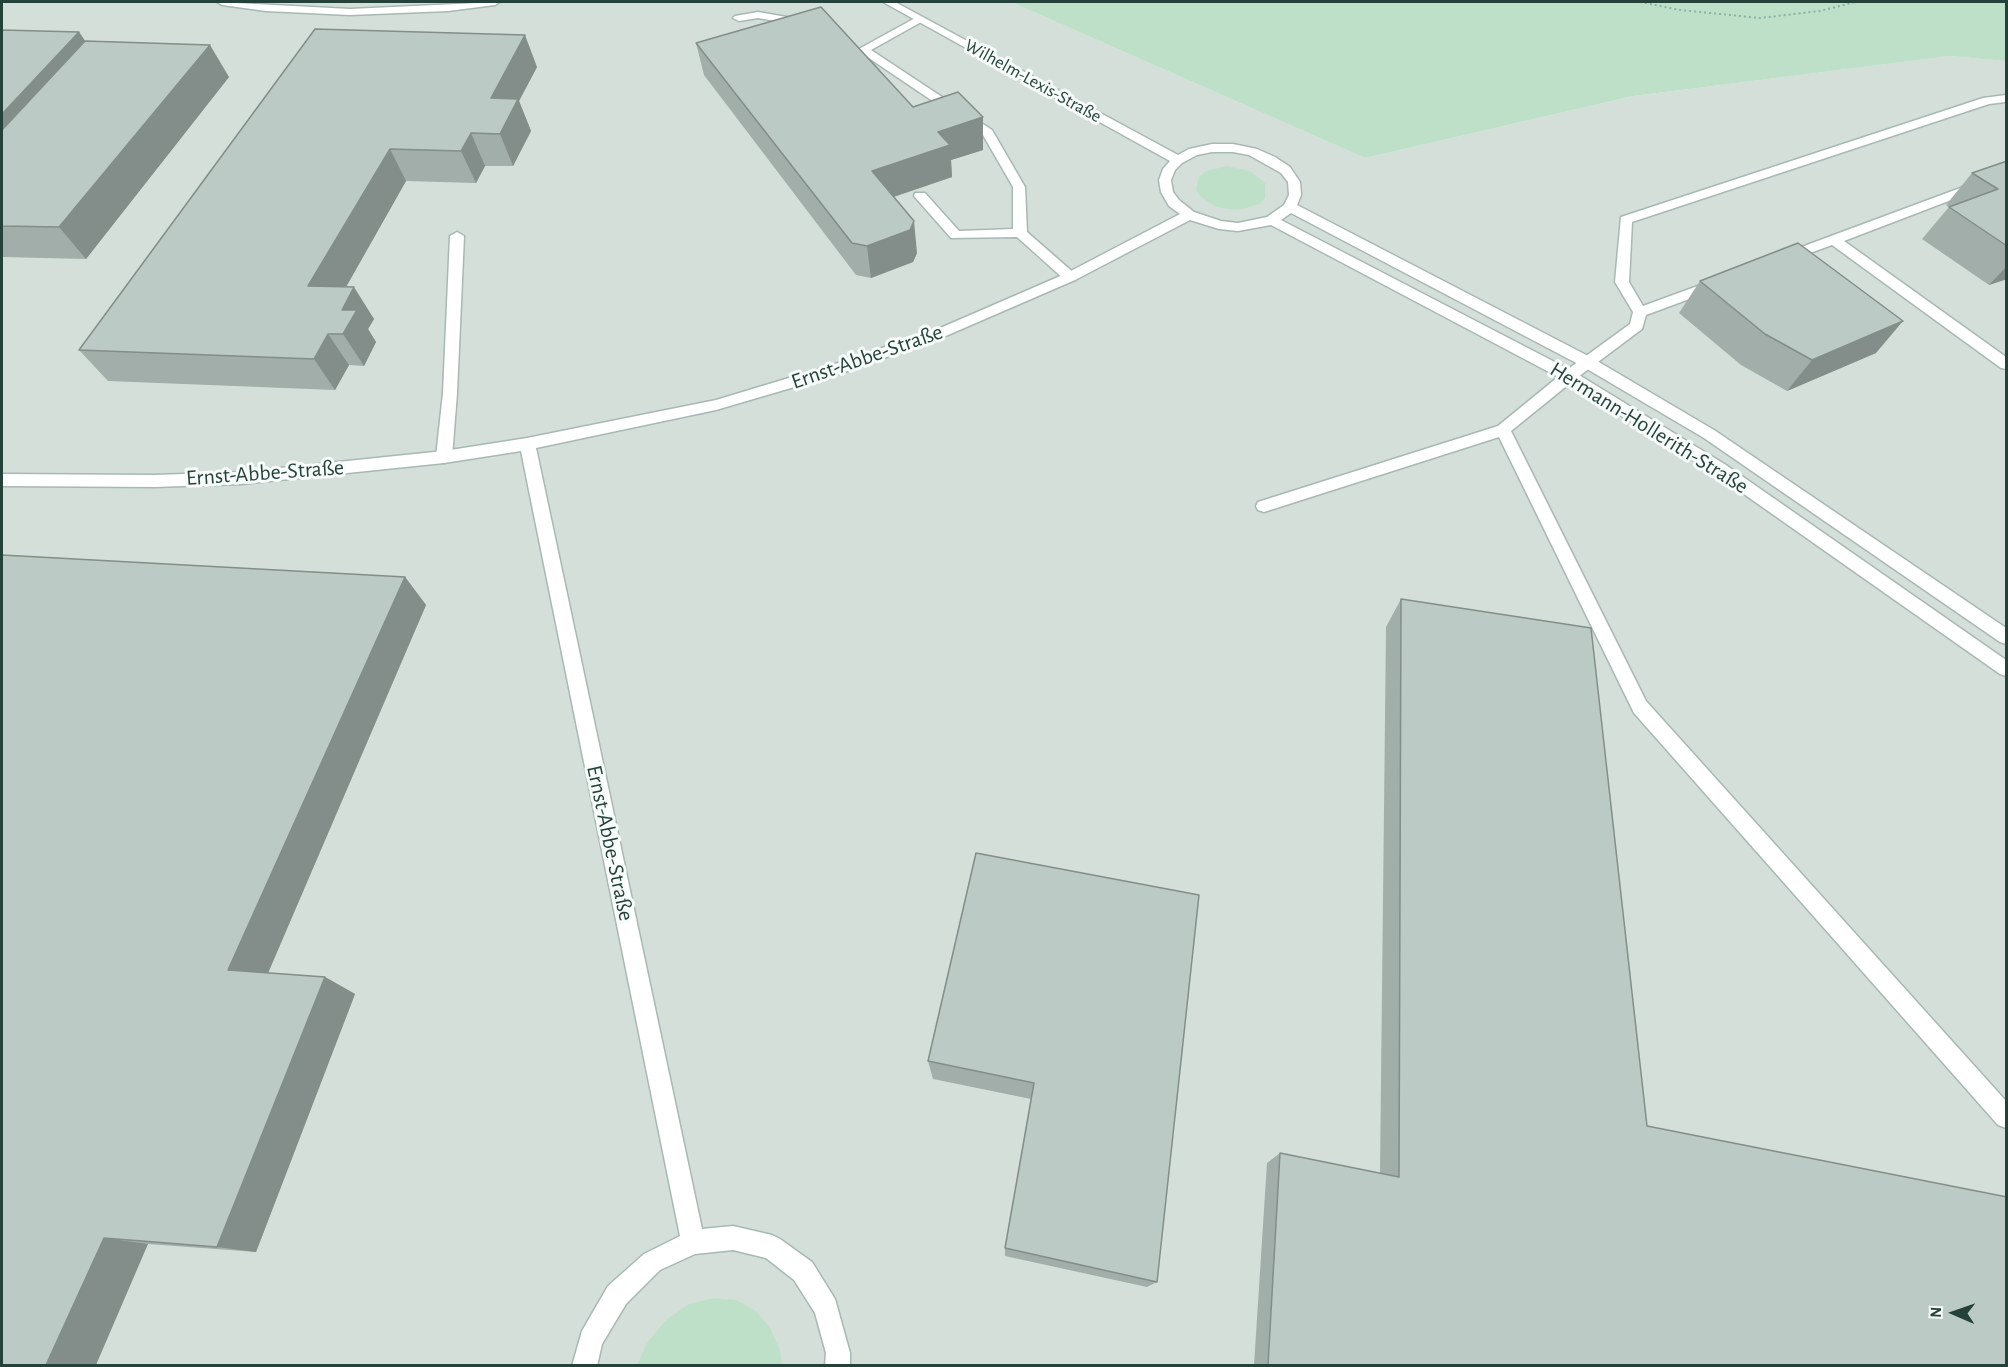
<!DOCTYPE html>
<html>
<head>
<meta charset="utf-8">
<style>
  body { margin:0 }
  #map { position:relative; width:2008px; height:1367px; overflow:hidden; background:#e6efeb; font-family:"Alegreya Sans",sans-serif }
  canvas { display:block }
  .frame { position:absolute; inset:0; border:3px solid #24423a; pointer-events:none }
  .north { position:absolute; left:1924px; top:1283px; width:60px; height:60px; -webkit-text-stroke:4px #f7fbf9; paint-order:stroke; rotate:272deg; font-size:16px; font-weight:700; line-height:24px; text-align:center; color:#24423a }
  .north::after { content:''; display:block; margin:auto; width:21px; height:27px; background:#24423a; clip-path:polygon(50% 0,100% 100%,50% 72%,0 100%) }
</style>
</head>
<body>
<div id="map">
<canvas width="2008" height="1367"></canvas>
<div class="frame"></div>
<div class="north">N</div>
</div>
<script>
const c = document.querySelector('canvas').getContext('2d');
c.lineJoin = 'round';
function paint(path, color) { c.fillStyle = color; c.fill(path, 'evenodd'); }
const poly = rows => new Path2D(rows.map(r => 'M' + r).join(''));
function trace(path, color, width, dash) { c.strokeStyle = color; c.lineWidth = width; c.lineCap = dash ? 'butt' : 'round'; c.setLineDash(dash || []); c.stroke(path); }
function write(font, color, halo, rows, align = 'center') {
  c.font = font + ' "Alegreya Sans",sans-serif'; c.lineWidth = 6; c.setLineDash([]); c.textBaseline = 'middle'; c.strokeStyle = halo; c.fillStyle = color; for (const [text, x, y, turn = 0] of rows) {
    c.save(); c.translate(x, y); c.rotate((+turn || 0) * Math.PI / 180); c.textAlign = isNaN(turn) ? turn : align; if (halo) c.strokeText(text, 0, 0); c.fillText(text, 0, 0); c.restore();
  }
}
paint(poly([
  [2,2,1011,2,1365,158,1633,96,1950,56,2006,61,2006,1365,2,1366]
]), '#d4dfda');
paint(poly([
  [1011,2,2006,2,2006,61,1950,56,1633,96,1365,158],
  [1227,166,1250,171,1265,183,1265,198,1260,204,1239,210,1227,209,1216,207,1200,196,1196,190,1199,177,1206,171],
  [714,1298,736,1300,756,1311,770,1328,780,1350,782,1365,637,1365,647,1343,666,1320,689,1304]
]), '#bfe0c8');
const lane = poly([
  [758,12,804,20,810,23,804,26,758,18,739,21,733,18,735,16,758,12],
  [919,16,925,19,923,21,871,50,992,130,1025,187,1027,232,1075,274,1077,277,1075,280,1065,280,1017,237,951,238,914,196,915,193,925,193,959,231,1013,229,1013,187,983,135,857,50,919,16],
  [2006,95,2006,102,1989,104,1632,222,1629,282,1643,306,1714,280,1721,285,1719,288,1646,315,1642,329,1574,380,1511,431,1646,701,2006,1101,2006,1128,1998,1125,1634,713,1499,437,1264,512,1258,510,1256,506,1258,502,1498,426,1564,372,1630,324,1633,312,1615,282,1621,217,1983,98,2006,95],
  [2006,171,2006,179,1844,241,2006,357,2006,369,2001,368,1832,245,1785,262,1778,258,1780,255,2006,171],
  [457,232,464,236,457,393,452,457,450,461,444,463,438,461,436,457,443,393,450,236,457,232]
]);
const street = poly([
  [217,2,350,9,500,2,495,5,448,11,350,15,266,11,222,5,217,2],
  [883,2,895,2,1178,155,1189,149,1212,144,1233,144,1257,149,1275,157,1290,167,1300,182,1301,195,1297,205,1592,358,1714,430,2006,628,2006,644,2000,642,1704,438,1582,366,1291,213,1281,220,1574,372,1726,465,2006,660,2006,676,2000,674,1714,473,1564,380,1271,225,1238,231,1219,229,1190,220,1075,280,948,335,842,373,716,410,536,448,702,1229,733,1226,772,1235,780,1239,812,1262,835,1299,850,1353,850,1366,825,1366,826,1353,815,1313,794,1280,766,1258,733,1250,695,1254,660,1270,626,1304,602,1344,597,1366,572,1366,582,1331,608,1286,644,1254,680,1236,521,451,444,463,241,484,155,487,2,486,2,474,155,475,241,472,444,451,527,438,716,400,832,365,938,329,1065,274,1180,214,1169,206,1161,192,1159,180,1163,169,1170,161,883,2],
  [1212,152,1233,152,1249,155,1281,173,1288,182,1289,195,1284,205,1267,217,1238,223,1221,221,1194,212,1179,200,1173,192,1171,180,1175,170,1182,163,1197,155,1212,152]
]);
trace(lane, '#a8b8b2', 3);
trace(street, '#a8b8b2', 3);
trace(poly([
  [1640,2,1680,10,1760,18,1820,11,1855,2]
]), '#86b3a5', 2, [2, 3]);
paint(lane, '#fff');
paint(street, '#fff');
paint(poly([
  [315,29,537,67,519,101,531,131,513,166,485,166,476,183,406,181,346,287,374,319,368,329,376,342,364,366,349,365,335,390,108,381,79,350],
  [2,30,79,32,85,41,229,77,86,259,2,257],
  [696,43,913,107,983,150,951,160,952,177,894,197,917,253,913,262,871,278,856,275,704,75],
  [2007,161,2007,279,1989,285,1922,239,1949,207,1946,205,1972,173],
  [1700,281,1876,353,1787,391,1741,365,1679,313],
  [405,577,426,605,268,973,325,977,355,994,256,1252,148,1244,2,1365],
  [1401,599,1647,1126,2007,1365,1254,1365,1267,1163,1280,1153,1380,1173,1386,627],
  [976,853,1157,1282,1147,1287,1005,1256,1005,1248,1031,1099,933,1079,928,1061]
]), '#a1aea9');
paint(poly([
  [79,32,107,73,2,178,2,114],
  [525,35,537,67,519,101,531,131,513,166,500,134,491,98],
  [210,45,229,77,86,259,59,227],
  [983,117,983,150,951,160,952,177,875,203,872,171,938,132],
  [471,133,485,166,476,183,461,151],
  [390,149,406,181,329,317,308,286],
  [914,221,917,253,913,262,871,278,867,246],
  [2007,266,2007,279,1989,285],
  [354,287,374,319,368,329,376,342,364,366,343,334,342,310],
  [1903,321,1876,353,1787,391,1812,360],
  [328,334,349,365,335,390,314,359],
  [405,577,426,605,262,987,228,970],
  [325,977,355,994,256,1252,217,1247],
  [104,1238,148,1244,96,1365,46,1365]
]), '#838d89');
const building = poly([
  [821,7,913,107,958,92,983,117,938,132,950,145,872,171,914,221,910,230,867,246,852,243,696,43,821,7],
  [315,29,525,35,491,98,518,99,500,134,471,133,461,151,390,149,308,286,354,287,342,310,357,310,343,334,328,334,314,359,79,350,315,29],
  [2,30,79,32,2,114,2,30],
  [85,41,210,45,59,227,2,226,2,130,85,41],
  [2007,161,2007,246,1949,207,1998,189,1972,173,2007,161],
  [1798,243,1903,321,1812,360,1765,334,1700,281,1798,243],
  [2,555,405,577,228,970,325,977,217,1247,104,1238,46,1365,2,1365,2,555],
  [1401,599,1591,628,1647,1126,2007,1197,2007,1365,1268,1365,1280,1153,1399,1177,1401,599],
  [976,853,1199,895,1157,1282,1005,1248,1034,1083,928,1061,976,853]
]);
paint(building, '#bbcac4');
trace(building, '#838d89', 1.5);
write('18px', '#24423a', '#f7fbf9', [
  ["Wilhelm-Lexis-Straße",1033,81,29]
]);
write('22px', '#24423a', '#f7fbf9', [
  ["Ernst-Abbe-Straße",867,357,-19],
  ["Hermann-Hollerith-Straße",1649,428,32],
  ["Ernst-Abbe-Straße",265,473,-4],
  ["Ernst-Abbe-Straße",610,843,78]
]);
</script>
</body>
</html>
